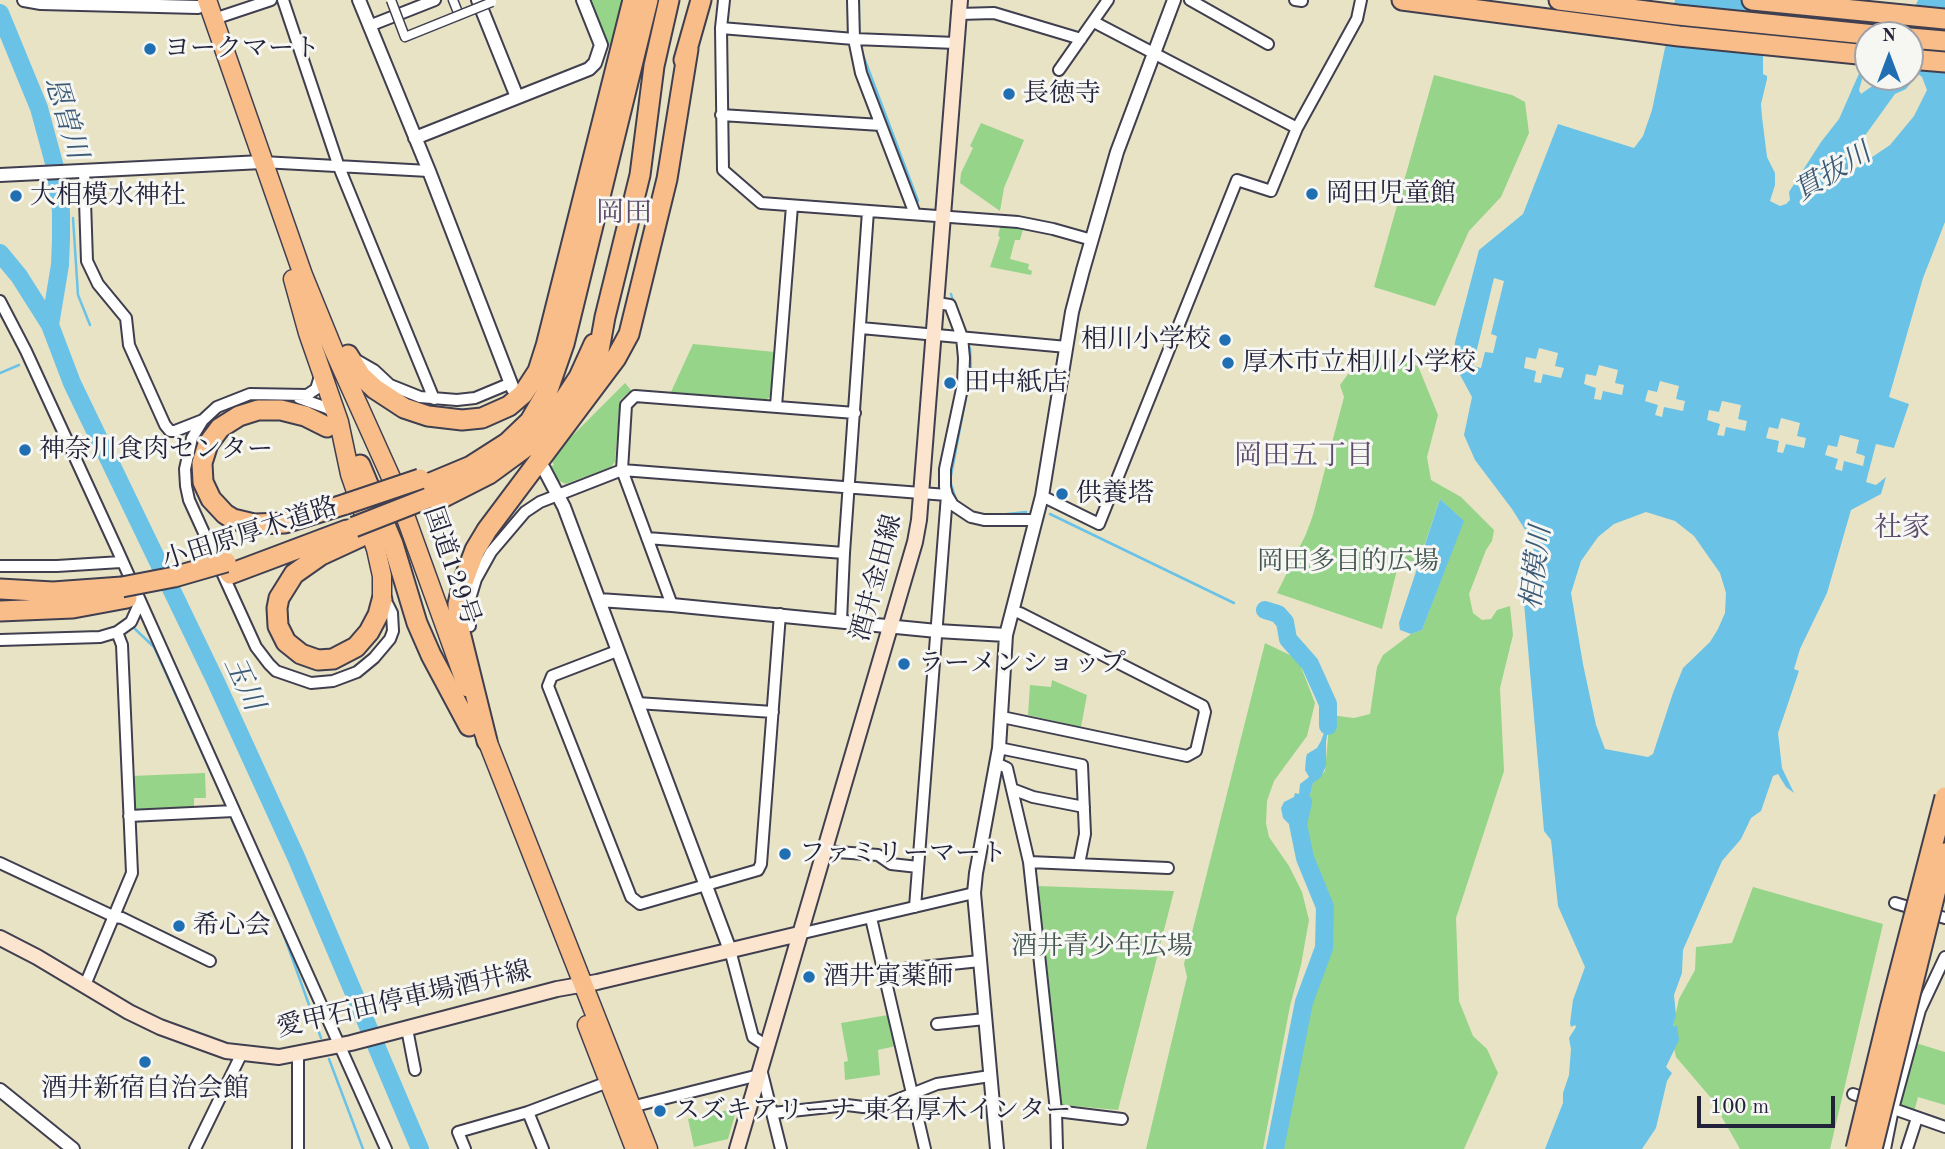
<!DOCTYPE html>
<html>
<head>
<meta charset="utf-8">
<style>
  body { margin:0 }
  #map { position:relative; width:1945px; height:1149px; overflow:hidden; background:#e9e3c5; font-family:"Old Standard TT",serif }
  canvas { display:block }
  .north { position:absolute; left:1854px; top:21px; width:70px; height:70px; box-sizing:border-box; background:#f6f6f2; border:2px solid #a1a1a9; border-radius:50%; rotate:0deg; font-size:19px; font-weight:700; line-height:28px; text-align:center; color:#22223b }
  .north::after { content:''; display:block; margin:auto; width:24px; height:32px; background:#1f6fb2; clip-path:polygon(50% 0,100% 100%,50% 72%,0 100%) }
  .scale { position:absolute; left:1697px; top:1096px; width:138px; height:32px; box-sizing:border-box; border:4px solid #22223b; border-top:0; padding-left:9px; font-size:21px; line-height:24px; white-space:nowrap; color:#22223b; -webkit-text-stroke:5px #f6f6f2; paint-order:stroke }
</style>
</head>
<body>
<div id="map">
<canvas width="1945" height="1149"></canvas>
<div class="north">N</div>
<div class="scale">100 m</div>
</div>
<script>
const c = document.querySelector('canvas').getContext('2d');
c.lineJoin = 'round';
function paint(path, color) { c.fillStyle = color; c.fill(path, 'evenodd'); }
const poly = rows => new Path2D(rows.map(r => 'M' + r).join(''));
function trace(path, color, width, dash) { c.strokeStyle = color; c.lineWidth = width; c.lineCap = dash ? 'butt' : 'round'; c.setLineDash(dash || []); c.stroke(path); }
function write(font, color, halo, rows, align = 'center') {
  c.font = font + ' "Old Standard TT","Noto Serif JP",serif'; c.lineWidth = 6; c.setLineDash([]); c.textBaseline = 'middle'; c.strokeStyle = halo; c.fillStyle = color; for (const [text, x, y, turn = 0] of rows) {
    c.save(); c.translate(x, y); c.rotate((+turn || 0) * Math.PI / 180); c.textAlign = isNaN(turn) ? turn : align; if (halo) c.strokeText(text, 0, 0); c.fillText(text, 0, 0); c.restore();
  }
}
paint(poly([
  [590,0,627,0,612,44,609,46],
  [1434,75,1512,95,1525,102,1529,133,1501,197,1469,231,1435,306,1374,287],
  [981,123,1024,140,1004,188,1000,211,960,183,961,173,973,148,970,146],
  [1001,223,1024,226,1020,240,1015,240,1010,259,1029,264,1028,269,1032,271,1031,275,990,267,1000,237,998,236],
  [693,344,775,352,772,395,766,400,671,392],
  [1357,350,1418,366,1438,415,1427,457,1431,480,1461,497,1494,530,1492,541,1486,550,1469,594,1473,613,1482,620,1491,619,1497,610,1510,606,1513,635,1500,688,1504,771,1456,918,1459,1001,1473,1036,1487,1049,1498,1073,1464,1149,1278,1149,1309,990,1321,955,1319,913,1302,864,1310,856,1309,841,1300,822,1306,811,1313,783,1325,771,1330,715,1354,718,1370,714,1377,667,1383,655,1411,634,1422,630,1463,521,1440,499,1419,561,1399,562,1382,629,1277,593,1306,534,1313,515,1344,397,1340,385,1351,370],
  [625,383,631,390,620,400,615,462,611,467,566,484,559,481,551,466,554,465,550,458],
  [1265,643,1298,659,1315,703,1307,736,1274,781,1267,801,1266,823,1269,837,1289,866,1302,892,1309,920,1301,965,1290,1006,1263,1149,1146,1149,1187,977,1184,964],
  [1052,680,1087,695,1081,727,1028,715,1030,685,1051,687],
  [205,773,206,798,194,798,194,808,136,811,132,809,131,776],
  [1038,886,1174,891,1118,1110,1062,1105],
  [1753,887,1883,924,1830,1149,1740,1149,1711,1098,1676,1057,1671,1035,1679,999,1695,970,1696,947,1732,943],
  [888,1015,896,1046,878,1050,880,1075,845,1080,844,1062,848,1061,841,1023],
  [1919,1044,1945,1052,1945,1105,1918,1097,1914,1112,1903,1108,1901,1105,1915,1046],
  [737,1108,728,1139,694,1147,688,1119]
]), '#96d48a');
paint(poly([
  [1675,0,1776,0,1763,53,1763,74,1767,76,1767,79,1761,104,1762,117,1767,157,1775,173,1775,185,1770,201,1780,206,1786,204,1790,200,1789,192,1821,142,1839,119,1861,69,1865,69,1859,90,1861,94,1885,77,1910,77,1910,35,1903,35,1918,0,1945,0,1945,222,1923,278,1889,397,1909,404,1894,448,1876,444,1866,482,1876,485,1886,477,1881,494,1851,510,1827,593,1800,649,1794,669,1799,671,1778,733,1782,768,1794,793,1786,787,1778,774,1773,776,1761,811,1751,818,1741,839,1722,861,1683,950,1682,973,1674,995,1676,1015,1673,1026,1675,1027,1677,1025,1679,1040,1666,1067,1672,1073,1667,1081,1656,1128,1642,1149,1545,1149,1563,1103,1563,1093,1569,1075,1571,1049,1569,1038,1576,1027,1575,1025,1571,1027,1570,1023,1573,1000,1585,967,1558,906,1551,840,1544,831,1524,603,1533,571,1534,544,1512,509,1475,460,1464,435,1472,397,1453,362,1455,342,1479,250,1523,214,1558,124,1634,148,1643,136,1652,110],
  [1918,74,1922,77,1927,90,1914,116,1890,145,1853,170,1852,156,1856,148,1895,94,1906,89],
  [1494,278,1504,281,1491,334,1497,336,1493,353,1485,352,1481,368,1473,366],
  [1539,348,1558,353,1555,366,1564,368,1561,378,1543,374,1541,383,1534,382,1536,371,1524,368,1526,357,1536,359],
  [1599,365,1618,370,1615,383,1624,385,1622,395,1603,391,1601,400,1594,399,1596,388,1584,384,1586,374,1596,376],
  [1660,381,1679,386,1676,399,1685,401,1683,411,1664,407,1662,417,1655,415,1658,405,1645,401,1648,390,1657,392],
  [1722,401,1741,405,1738,419,1747,421,1745,431,1726,427,1724,436,1717,435,1720,424,1707,420,1709,410,1719,412],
  [1781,418,1800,423,1797,436,1806,438,1804,448,1786,444,1783,453,1777,452,1779,441,1766,438,1769,427,1778,429],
  [1840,435,1859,440,1856,453,1865,456,1863,466,1844,461,1842,471,1835,469,1838,459,1825,455,1828,445,1837,447],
  [1646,512,1675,521,1694,536,1720,573,1726,593,1725,613,1718,629,1710,642,1683,668,1673,693,1653,754,1648,757,1605,749,1596,725,1583,664,1571,593,1581,561,1598,537,1614,524],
  [1440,499,1464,521,1422,630,1411,634,1400,630,1399,623],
  [1325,704,1328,704,1331,711,1326,742,1326,766,1321,777,1313,783,1306,811,1298,824,1292,827,1283,818,1281,808,1284,802,1294,797,1295,793,1299,794,1300,784,1309,777,1305,770,1306,758,1307,754,1317,748,1321,741,1329,719,1326,714]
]), '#6ac2e7');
trace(poly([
  [859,0,859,30],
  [863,55,918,201],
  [73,218,78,295,90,325],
  [951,294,954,304],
  [0,373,19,365],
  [957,503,950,481,971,370,970,348],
  [1050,514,1234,603],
  [998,515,1026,512],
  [134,628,154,647,225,803],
  [232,820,237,831],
  [249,856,282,930,321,1038],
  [329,1059,363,1149]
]), '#6ac2e7', 2.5);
trace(poly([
  [0,13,39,108,55,167,61,211,61,240,60,265,50,325],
  [0,253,19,276,50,325,72,383,216,682,296,857,420,1149],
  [1265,610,1278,614,1285,622,1288,639,1310,664,1328,704,1328,726],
  [1275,1149,1304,1002,1324,948,1325,907,1305,858,1298,824,1303,802]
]), '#6ac2e7', 18);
const pedestrian = poly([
  [453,0,459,15]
]);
const minor = poly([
  [283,0,339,167,434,399],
  [724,0,721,28,723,170,761,203,1018,222,1053,229,1092,240],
  [853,0,854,39,861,73,915,214],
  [1190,0,1268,44],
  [1295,0,1302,1],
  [959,14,994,13,1081,39],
  [214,19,271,0],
  [1094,22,1297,128],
  [369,26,435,0],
  [721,28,854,39,956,43],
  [1059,70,1108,0],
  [721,115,881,125],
  [262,162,429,171],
  [84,171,87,261,98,284,126,318,129,345,165,425,170,431,175,431,203,420],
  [0,301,26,351,117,549,386,1149],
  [937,303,950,305,962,337,964,358,963,384,945,469,945,487,947,495,953,505,971,517,984,520,1036,520],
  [861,328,1067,347],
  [353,358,374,370,390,385,420,397,457,400,475,398,511,383],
  [321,373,316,389,307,395,250,394,217,407,203,420,192,438,185,469,186,486,189,500,256,647,269,664,276,671,311,683,333,681,357,672,374,658,390,639,393,631,392,613,388,605,382,600],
  [299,398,327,408,335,413],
  [776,406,792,206],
  [1042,496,1099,524,1237,180,1271,191,1297,128,1357,19,1361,0],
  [647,538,844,553],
  [0,566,57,566,121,562],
  [672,605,622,470,626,405,635,396,855,413],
  [841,621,844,553,868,211],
  [470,626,469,602,476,579,491,552,525,512,540,502,622,470,947,495,915,907],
  [0,640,100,637,117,632,131,622,140,602],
  [617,651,552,676,548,686,631,897,640,904,758,870,761,864,780,614],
  [637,703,773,712],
  [1002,717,1187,756,1196,751,1205,712,1203,706,1020,613,1012,611],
  [999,748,1082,765,1085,834,1079,864],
  [996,763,1007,768,1029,862,1056,1111,1057,1149],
  [1012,789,1033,797,1084,807],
  [129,816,234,811],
  [824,851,878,855,891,864,918,867],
  [1029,862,1168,868],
  [0,863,115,917,122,918,210,961],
  [1895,903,1945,918],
  [871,918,925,1149],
  [799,934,974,893],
  [730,950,753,1037,767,1046],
  [884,971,980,961],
  [85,985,132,873,122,645,117,632],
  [937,1024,985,1019],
  [407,1029,415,1070],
  [298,1055,298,1149],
  [761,1069,781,1149],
  [1853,1094,1870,1100],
  [631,1107,759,1075],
  [1888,1107,1945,1127],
  [1056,1111,1122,1119],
  [528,1112,543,1149],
  [773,1113,847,1105,863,1107,884,1105,937,1084,990,1076],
  [195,1149,241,1055],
  [465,1149,458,1132,528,1112,608,1082],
  [1885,1149,1893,1109,1920,1010,1945,957],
  [1907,1149,1917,1118]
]);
const tertiary = poly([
  [24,0,41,3,198,7],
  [359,0,429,171,513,389],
  [478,0,517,97],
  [415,138,589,69,595,63,601,45,583,0],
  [0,175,262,162],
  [544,469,564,507,730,950],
  [599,600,672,605,937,631,1006,635],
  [0,1090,73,1149],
  [997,1149,974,893,976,873,999,748,1006,635,1042,496,1072,312,1083,270,1117,152,1174,0]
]);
const secondary = poly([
  [0,938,37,957,129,1012,160,1027,226,1051,279,1057,351,1043,557,989,597,982,799,934],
  [737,1149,915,542,919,520,960,0]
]);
const trunk = poly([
  [207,0,303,275,334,351,393,482,467,687],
  [293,279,308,333,339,422,350,474,376,549,382,576,382,600],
  [483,730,648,1149],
  [587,1025,635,1149]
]);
const motorway = poly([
  [1402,0,1679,36,1868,55],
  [1559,0,1678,15,1875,35],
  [1752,0,1945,19],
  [1910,38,1945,41],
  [1910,59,1945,62],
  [684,60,701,0],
  [348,355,361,376,375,389,404,408,428,416,462,420,482,418,509,406,523,394,538,371,546,346,633,0],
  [593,384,605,317,640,175,654,66,669,0],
  [327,427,305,416,281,410,258,410,239,416,220,428,208,444,202,463,203,482,211,499,225,514,233,519,254,524,285,523,346,504],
  [360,465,393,544,417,623,431,655,469,726],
  [423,486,471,466,507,443,530,421,548,390,564,344,648,0],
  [430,504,489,474,530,444,556,412,579,377,594,344],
  [360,537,321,555,294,574,279,598,277,608,278,626,286,642,301,654,318,660,333,659,356,647,369,632,378,615,382,600],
  [230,574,347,530],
  [0,589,53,592,122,587],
  [0,611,73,608,127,598],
  [487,741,458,624,458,604,463,582,475,550,487,530,616,358,629,334,667,179,688,49]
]);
trace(pedestrian, '#403f50', 11);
trace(minor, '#403f50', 14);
trace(tertiary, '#403f50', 16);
trace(secondary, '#403f50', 18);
trace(trunk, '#403f50', 21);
trace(motorway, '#403f50', 23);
trace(pedestrian, '#fff', 8);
trace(minor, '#fff', 10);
trace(tertiary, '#fff', 12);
trace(secondary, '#fce5cf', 14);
trace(trunk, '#f8bd88', 18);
trace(motorway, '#f8bd88', 19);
const pedestrianBridge = poly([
  [391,0,405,37,492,2]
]);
const motorwayBridge = poly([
  [346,504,420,479],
  [354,527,428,498],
  [122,587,174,577,226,562],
  [1856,1149,1890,1009,1945,797],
  [1872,1149,1945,853]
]);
trace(pedestrianBridge, '#403f50', 11, []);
trace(motorwayBridge, '#403f50', 23, []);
trace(pedestrianBridge, '#fff', 8);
trace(motorwayBridge, '#f8bd88', 19);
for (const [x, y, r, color] of [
  [150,49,7,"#1f6fb2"],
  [1009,94,7,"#1f6fb2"],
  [1312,194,7,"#1f6fb2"],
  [16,196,7,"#1f6fb2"],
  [1225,340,7,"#1f6fb2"],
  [1228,363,7,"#1f6fb2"],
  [950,383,7,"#1f6fb2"],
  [25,450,7,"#1f6fb2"],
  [1062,494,7,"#1f6fb2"],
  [904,664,7,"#1f6fb2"],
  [785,854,7,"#1f6fb2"],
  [179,926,7,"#1f6fb2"],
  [809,977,7,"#1f6fb2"],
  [145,1062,7,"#1f6fb2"],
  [660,1111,7,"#1f6fb2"]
]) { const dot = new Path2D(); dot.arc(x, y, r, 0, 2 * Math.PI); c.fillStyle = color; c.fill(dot); trace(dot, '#f6f6f2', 2.5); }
write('26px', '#22223b', '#f6f6f2', [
  ["ヨークマート",164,49],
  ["長徳寺",1023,94],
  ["岡田児童館",1326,194],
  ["大相模水神社",30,196],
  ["相川小学校",1211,340,"right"],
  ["厚木市立相川小学校",1242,363],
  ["田中紙店",964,383],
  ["神奈川食肉センター",39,450],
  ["供養塔",1076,494],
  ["ラーメンショップ",918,664],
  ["ファミリーマート",799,854],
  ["希心会",193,926],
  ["酒井寅薬師",823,977],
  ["酒井新宿自治会館",145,1089,"center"],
  ["スズキアリーナ 東名厚木インター",674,1111]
], 'left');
write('26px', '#22223b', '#f6f6f2', [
  ["小田原厚木道路",250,534,-18],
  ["国道129号",451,566,71],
  ["酒井金田線",877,578,-75],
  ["愛甲石田停車場酒井線",404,1000,-13]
]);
write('26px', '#455753', '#f6f6f2', [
  ["岡田多目的広場",1348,562],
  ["酒井青少年広場",1102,947]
]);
write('italic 28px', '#3b5a77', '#f6f6f2', [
  ["恩曽川",65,118,73],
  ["貫抜川",1833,173,-31],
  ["相模川",1537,568,-83],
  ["玉川",243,684,65]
]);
write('28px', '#5c4c6c', '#f6f6f2', [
  ["岡田",624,214],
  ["岡田五丁目",1304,457],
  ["社家",1902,529]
]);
</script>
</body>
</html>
